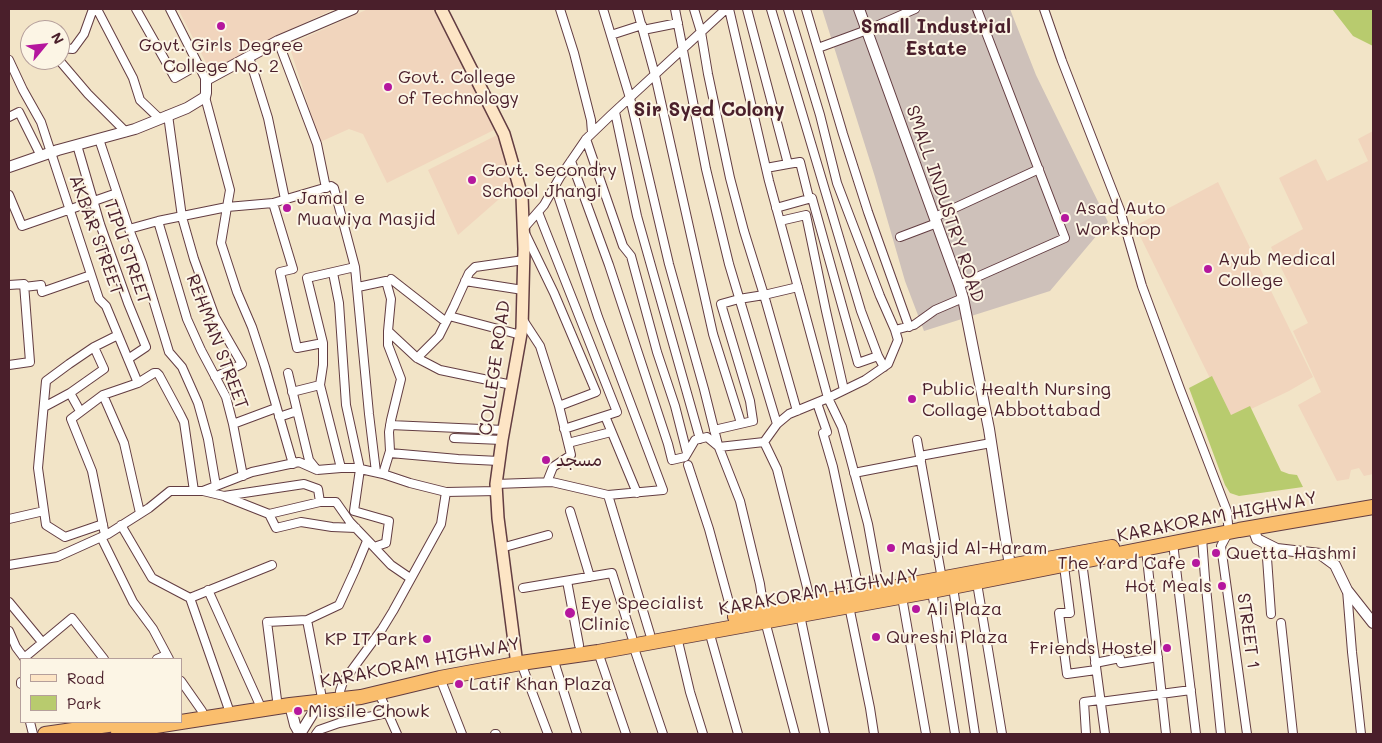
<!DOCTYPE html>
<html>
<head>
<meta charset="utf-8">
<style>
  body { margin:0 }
  #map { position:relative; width:1382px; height:743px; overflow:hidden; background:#f2e4c7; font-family:Mali,sans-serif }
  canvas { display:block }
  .frame { position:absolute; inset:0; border:10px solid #4a1f2b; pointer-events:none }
  .legend { position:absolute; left:20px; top:658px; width:162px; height:65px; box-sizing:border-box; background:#fcf5e5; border:1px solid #b59f9b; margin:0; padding:6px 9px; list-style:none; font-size:15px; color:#4a1f2b }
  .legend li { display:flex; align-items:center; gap:10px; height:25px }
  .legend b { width:25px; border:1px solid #b59f9b }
  .north { position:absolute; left:20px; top:20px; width:50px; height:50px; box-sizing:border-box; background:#fcf5e5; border:1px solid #b59f9b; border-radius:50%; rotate:62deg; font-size:14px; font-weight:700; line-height:20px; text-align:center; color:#4a1f2b }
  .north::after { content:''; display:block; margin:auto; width:18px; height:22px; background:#b5179e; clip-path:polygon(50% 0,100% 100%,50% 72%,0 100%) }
</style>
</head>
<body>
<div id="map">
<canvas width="1382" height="743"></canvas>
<div class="frame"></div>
<ul class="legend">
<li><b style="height:6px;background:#fde5c5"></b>Road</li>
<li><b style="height:14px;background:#b8cb6e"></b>Park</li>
</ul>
<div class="north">N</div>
</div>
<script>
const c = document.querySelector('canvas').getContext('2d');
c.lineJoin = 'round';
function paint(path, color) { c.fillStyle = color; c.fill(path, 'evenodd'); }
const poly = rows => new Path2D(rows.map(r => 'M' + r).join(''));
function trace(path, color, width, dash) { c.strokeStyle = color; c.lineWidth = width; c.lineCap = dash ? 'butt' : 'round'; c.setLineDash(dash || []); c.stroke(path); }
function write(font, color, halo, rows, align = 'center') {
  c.font = font + ' Mali,"Playpen Sans Arabic",sans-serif'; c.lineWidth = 4; c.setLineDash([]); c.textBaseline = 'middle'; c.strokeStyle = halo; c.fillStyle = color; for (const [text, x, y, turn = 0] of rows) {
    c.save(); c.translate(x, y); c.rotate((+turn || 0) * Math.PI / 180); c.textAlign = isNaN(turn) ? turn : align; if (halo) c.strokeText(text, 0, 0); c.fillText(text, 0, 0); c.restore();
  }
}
paint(poly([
  [178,9,334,9,262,43,212,74],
  [368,9,433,9,496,129,387,183,363,134,349,129,320,142,289,45],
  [1373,131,1373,474,1364,476,1359,468,1351,470,1349,479,1337,481,1298,405,1321,392,1293,331,1308,323,1271,247,1303,229,1279,178,1316,159,1327,181,1368,161,1358,139],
  [497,135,516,190,506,193,458,235,428,170],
  [1218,182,1313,377,1289,391,1230,419,1135,226]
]), '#f1d5bd');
paint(poly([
  [822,9,1010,9,1036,75,1108,222,1050,291,924,331,905,281,875,177]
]), '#cec1ba');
paint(poly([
  [1332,9,1373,9,1373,46,1353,36],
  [1212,376,1231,415,1250,406,1281,471,1289,474,1297,475,1303,487,1239,496,1230,493,1225,485,1189,388]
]), '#b8cb6e');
const minor = poly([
  [97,9,133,78,140,100,160,119],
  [136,9,175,78,198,65],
  [170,9,206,80],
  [560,9,574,53,591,120,592,133],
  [603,9,630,98,669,264,704,389,718,445,740,501,760,584,764,611],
  [637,9,655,75,713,334,741,423],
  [675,9,706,169,729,264,777,424],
  [694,9,701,32,708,74,730,178,744,231,764,295,739,299,721,304,750,401,753,421,714,430],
  [729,9,769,181,828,398,842,427,868,524,880,590],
  [747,9,788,164,800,162,809,198],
  [771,9,861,311,878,356],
  [788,9,820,115,837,183,880,296,895,330],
  [806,9,843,134,868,212,909,327],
  [1044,9,1062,61,1120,210,1142,286,1180,389,1227,511,1228,524],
  [643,30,678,23],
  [611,35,642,25],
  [278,41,317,144,326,188],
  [60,48,73,49,84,34,93,9],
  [818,48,867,30,915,9],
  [249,57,268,118,285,199],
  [9,60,23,90,41,122,99,299,106,306,138,383],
  [59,60,88,94,126,132],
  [205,97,230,190,227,207,273,203,293,269,280,272,297,348,323,343],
  [615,112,637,216,700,439],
  [168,115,182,217,194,259,215,317,242,364,215,377],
  [9,117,19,112,41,156],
  [99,139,129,229,158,221,227,207,221,243,237,292,252,327,265,367,293,464],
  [586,139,623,246,631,256,657,352,675,406,687,453],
  [77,145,100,224,128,303,146,347,128,359],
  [571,161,609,265,668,444,672,460,685,457,695,440,707,437,719,447,764,442,777,424,789,414,828,398,865,380,888,364,898,340,895,330,914,325,935,310,963,298],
  [766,168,788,164],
  [9,195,22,226,117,193],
  [273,203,331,186,334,188,355,267,369,414,376,472],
  [776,208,812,198,858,363,878,356,884,367],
  [538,212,617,412,564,429],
  [935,217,1039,169],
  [158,221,187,319,201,350,226,397,233,424,243,476],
  [780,221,806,215,826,311,844,390],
  [129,229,142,263,169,352,182,367,198,403,208,439,216,486],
  [900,237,937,223],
  [333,273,339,303,346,405,360,469,354,511,389,521,386,543,374,547],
  [391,279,446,322],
  [465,281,523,290],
  [9,285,24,284,30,362,9,365],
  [959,285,1065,238,977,9],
  [24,287,41,285,42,292,91,275],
  [358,287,386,281,391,299,388,331,417,358,439,336,454,306,469,273,475,267,524,260],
  [449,316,521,335],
  [523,320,540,346,559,406,571,455,553,467,547,482],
  [94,347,69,364,46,381,38,468,46,525,65,537,103,524],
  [417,358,440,370,512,385],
  [288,373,309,460,317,470,341,468,356,468,383,474,410,483,446,492,497,491],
  [292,392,320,385],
  [70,393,80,411],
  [103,395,124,443,140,513],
  [817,403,827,432,823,433,833,467,860,594],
  [559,406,596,392,554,293,523,229,544,205,560,177,586,139,611,115,726,9],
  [44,407,70,393,104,369,94,347,118,335],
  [797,411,764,295,798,287],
  [605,416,637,493],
  [279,417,297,411],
  [233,424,276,408],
  [390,425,504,430],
  [454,438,502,440],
  [917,440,942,579],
  [764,442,777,469,811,603],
  [568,443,611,432],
  [390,453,458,459,499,461],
  [920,456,991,443],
  [688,465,709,529,733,617],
  [341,468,320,385,323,365,323,343,307,278,355,267],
  [854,473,921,460],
  [383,474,390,451,389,432,391,420,401,379,388,345,388,331],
  [496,484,552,482,608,495,663,490,598,317,555,186],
  [203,491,224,496,304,484,318,489,320,502,336,502,350,522,374,547,391,565,410,578],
  [608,495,650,634],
  [226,497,269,514,320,502],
  [570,511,590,577],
  [269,514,276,528,301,522,332,527,356,528],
  [9,519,44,511],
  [121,525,152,578,190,598,228,707],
  [1228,533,1221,546,1247,734],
  [105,535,92,471,71,419,103,395,138,383,154,373,157,373,159,375,180,414,184,422,194,491],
  [101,537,133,602,153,629,169,659],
  [1202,538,1205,578,1221,734],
  [1173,543,1196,734],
  [1266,544,1271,614],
  [501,548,548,535],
  [1146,549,1166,734],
  [1082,562,1105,734],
  [9,565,57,557,108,534,149,508,170,491,203,491,252,472,299,462,317,470],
  [1064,566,1070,613,1059,613,1067,674,1096,670],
  [567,581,579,645],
  [977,583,1002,734],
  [953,587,975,734],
  [523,588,612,573,632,637],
  [208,590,259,703],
  [1347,590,1352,652,1361,734],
  [932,591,955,734],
  [902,597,926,734],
  [190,598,272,565],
  [9,602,42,642],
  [849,606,870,708,874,734],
  [800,615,825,734],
  [307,620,321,693],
  [765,621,795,734],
  [1281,623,1293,734],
  [9,631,16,647,25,659],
  [709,631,738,734],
  [677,637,690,692,703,734],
  [633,645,663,734],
  [598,652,626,734],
  [24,658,72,618,104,659],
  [553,658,577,734],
  [157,659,166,655],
  [521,663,548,734],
  [1095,663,1120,658,1121,663,1158,657],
  [440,678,462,734],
  [181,681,202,711],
  [21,682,21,684],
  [340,691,343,682,382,629,393,611,441,524,446,492],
  [379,693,397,734],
  [277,700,267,622,307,620,339,605,355,570,367,541],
  [1100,702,1191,690],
  [30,722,33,734],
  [316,734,319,730,339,723,387,713],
  [495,734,496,734],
  [1086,734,1084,702,1100,700]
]);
const tertiary = poly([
  [859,9,959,285,963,298,989,429,1010,566],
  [9,167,58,150,135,129,187,108,205,97,206,93,206,80,278,41,353,9],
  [1253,528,1257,539,1277,549,1320,554,1335,565,1347,590,1373,623],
  [290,705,295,725,300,734],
  [300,734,316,708,325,702]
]);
const secondary = poly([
  [441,9,504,134,522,196,524,249,522,328,502,440,496,484,498,518,516,657]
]);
const trunk = poly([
  [735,617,1112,547],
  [181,722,290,705,361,697,440,678,521,663,598,652,932,591,1239,530,1373,507],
  [118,732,181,722],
  [45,734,129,722]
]);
trace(minor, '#633d42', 10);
trace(tertiary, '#633d42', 12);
trace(secondary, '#633d42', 14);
trace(trunk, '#633d42', 16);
trace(minor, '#fff', 8);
trace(tertiary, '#fff', 10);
trace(secondary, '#fde5c5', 11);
trace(trunk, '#fabe6d', 14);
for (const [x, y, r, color] of [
  [221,26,5,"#b5179e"],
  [388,87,5,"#b5179e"],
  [472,180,5,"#b5179e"],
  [287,208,5,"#b5179e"],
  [1065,218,5,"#b5179e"],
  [1208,269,5,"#b5179e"],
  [912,399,5,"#b5179e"],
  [546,460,5,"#b5179e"],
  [891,548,5,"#b5179e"],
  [1216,553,5,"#b5179e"],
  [1196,563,5,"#b5179e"],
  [1222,586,5,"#b5179e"],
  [916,609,5,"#b5179e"],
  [570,613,6,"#b5179e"],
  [876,637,5,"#b5179e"],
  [427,639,5,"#b5179e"],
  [1167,648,5,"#b5179e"],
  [459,684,5,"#b5179e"],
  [298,711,5,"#b5179e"]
]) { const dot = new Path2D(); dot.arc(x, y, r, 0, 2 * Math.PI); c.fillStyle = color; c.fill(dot); trace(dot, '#fcf5e5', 2); }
write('18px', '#4a1f2b', '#fcf5e5', [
  ["Govt. Girls Degree",221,45,"center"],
  ["College No. 2",221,66,"center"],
  ["Govt. College",398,77],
  ["of Technology",398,98],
  ["Govt. Secondry",482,170],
  ["School Jhangi",482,191],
  ["Jamal e",297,198],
  ["Muawiya Masjid",297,219],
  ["Asad Auto",1075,208],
  ["Workshop",1075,229],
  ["Ayub Medical",1218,259],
  ["College",1218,280],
  ["Public Health Nursing",922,389],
  ["Collage Abbottabad",922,410],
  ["مسجد",556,460],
  ["Masjid Al-Haram",901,548],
  ["Quetta Hashmi",1226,553],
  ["The Yard Cafe",1186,563,"right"],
  ["Hot Meals",1212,586,"right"],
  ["Eye Specialist",581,603],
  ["Clinic",581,624],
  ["Ali Plaza",926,609],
  ["Qureshi Plaza",886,637],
  ["KP IT Park",417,639,"right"],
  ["Friends Hostel",1157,648,"right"],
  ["Latif Khan Plaza",469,684],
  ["Missile Chowk",308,711]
], 'left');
write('18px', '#4a1f2b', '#fcf5e5', [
  ["SMALL INDUSTRY ROAD",945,204,71],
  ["AKBAR STREET",96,235,70],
  ["TIPU STREET",127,252,71],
  ["REHMAN STREET",217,342,69],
  ["COLLEGE ROAD",495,368,-82],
  ["KARAKORAM HIGHWAY",1217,517,-11],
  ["KARAKORAM HIGHWAY",819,592,-10],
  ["STREET 1",1248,631,82],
  ["KARAKORAM HIGHWAY",420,663,-11]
]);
write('bold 19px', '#4a1f2b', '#fcf5e5', [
  ["Small Industrial",936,27],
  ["Estate",936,49],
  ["Sir Syed Colony",709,110]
]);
</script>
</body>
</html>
